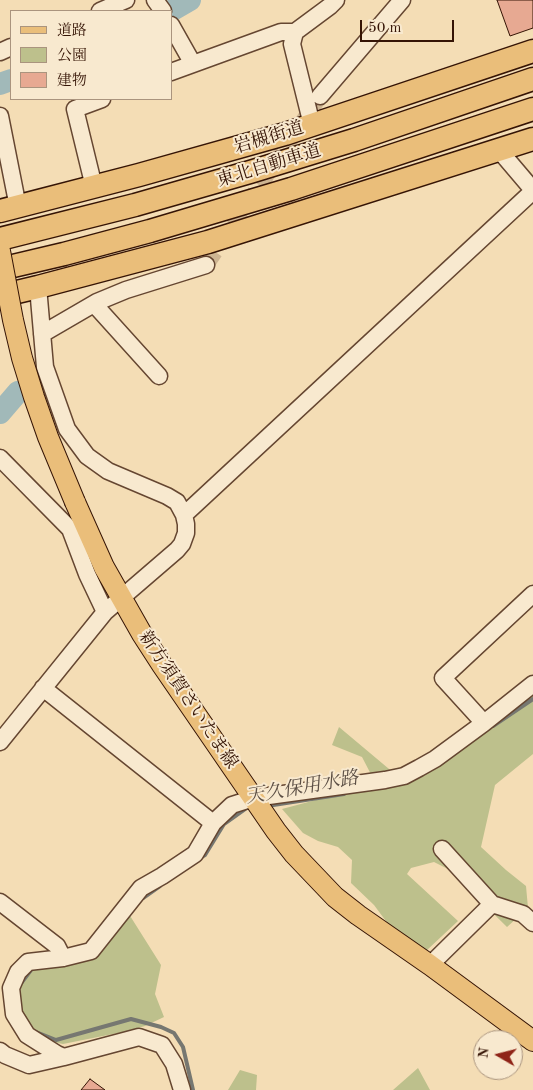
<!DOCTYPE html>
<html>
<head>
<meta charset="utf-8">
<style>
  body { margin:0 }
  #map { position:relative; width:533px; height:1090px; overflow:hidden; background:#f4ddb5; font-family:"Old Standard TT","Noto Serif JP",serif }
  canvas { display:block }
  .legend { position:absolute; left:10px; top:10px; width:162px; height:90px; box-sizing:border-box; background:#f8e9cf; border:1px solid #aa947e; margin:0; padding:6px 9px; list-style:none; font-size:15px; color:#351405 }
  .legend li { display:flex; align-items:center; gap:10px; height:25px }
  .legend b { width:25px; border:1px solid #aa947e }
  .north { position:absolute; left:473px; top:1030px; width:50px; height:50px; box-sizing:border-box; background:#f8e9cf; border:1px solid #aa947e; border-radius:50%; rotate:278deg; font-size:14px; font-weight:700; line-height:20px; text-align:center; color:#351405 }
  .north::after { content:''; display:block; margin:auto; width:18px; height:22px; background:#8f2418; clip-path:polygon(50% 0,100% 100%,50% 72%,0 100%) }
  .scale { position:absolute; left:360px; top:20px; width:94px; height:22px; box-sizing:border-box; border:2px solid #351405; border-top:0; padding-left:6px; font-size:15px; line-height:18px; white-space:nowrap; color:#351405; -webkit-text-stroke:4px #f8e9cf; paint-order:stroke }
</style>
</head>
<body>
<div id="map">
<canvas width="533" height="1090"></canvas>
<ul class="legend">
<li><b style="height:6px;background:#eabe7a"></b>道路</li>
<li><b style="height:14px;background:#bdc08c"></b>公園</li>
<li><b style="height:14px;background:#e7a992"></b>建物</li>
</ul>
<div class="north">N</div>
<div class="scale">50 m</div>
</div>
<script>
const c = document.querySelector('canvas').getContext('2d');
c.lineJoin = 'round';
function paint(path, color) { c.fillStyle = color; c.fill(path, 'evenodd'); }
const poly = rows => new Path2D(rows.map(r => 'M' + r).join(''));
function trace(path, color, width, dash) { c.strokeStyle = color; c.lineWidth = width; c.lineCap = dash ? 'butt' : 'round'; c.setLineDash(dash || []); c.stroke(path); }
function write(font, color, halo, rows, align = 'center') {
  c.font = font + ' "Old Standard TT","Noto Serif JP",serif'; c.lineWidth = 4; c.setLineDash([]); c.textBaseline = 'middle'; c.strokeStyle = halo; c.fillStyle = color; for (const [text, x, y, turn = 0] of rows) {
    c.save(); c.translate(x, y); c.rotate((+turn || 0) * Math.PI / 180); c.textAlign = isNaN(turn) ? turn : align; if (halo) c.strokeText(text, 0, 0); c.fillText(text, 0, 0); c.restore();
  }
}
paint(poly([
  [533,690,533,754,495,785,481,847,506,870,526,886,528,908,507,927,448,869,434,862,411,868,407,874,458,921,426,951,397,936,374,905,351,883,352,860,338,847,318,841,303,833,282,809,376,784,362,757,332,745,339,727,395,774],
  [127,911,161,965,155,994,164,1017,145,1026,123,1032,63,1044,48,1041,23,1022,18,980,27,968,92,955],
  [418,1068,430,1090,393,1090],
  [240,1070,257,1075,256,1090,228,1090]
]), '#bdc08c');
trace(poly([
  [493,726,533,699],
  [267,806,344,794],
  [200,858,205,855,224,824,245,809],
  [143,898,160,886],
  [22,982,31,970],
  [36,1032,56,1040,131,1019,161,1027,174,1033,183,1047,193,1090]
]), '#767771', 4);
trace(poly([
  [171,11,190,0],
  [0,84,11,80],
  [0,413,18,392]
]), '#a1b9b9', 22);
const building = poly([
  [497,0,533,0,533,28,510,36,497,0],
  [90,1079,105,1090,81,1090,90,1079]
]);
paint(building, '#e7a992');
trace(building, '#351405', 1);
trace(poly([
  [206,265,320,96]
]), '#ceb592', 16, [16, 8]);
const minor = poly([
  [155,0,163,11],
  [100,11,126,0],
  [171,25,193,64,171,72],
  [295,32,292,44,312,125],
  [0,52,11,47],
  [193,64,281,32,295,32,330,6,336,0],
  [320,96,402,0],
  [0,116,18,207],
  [499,150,533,190],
  [94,187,75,109,102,99],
  [94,304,159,376],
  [42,334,97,302,126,290,206,265],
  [0,458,70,529,87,574,105,612],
  [184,515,533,191],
  [43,688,213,823],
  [484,723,443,678,533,594],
  [0,742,105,612,177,550,182,544,186,533,186,524,184,515,177,502,167,496,108,471,87,456,67,429,45,367,38,287],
  [442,849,492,904,523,914,533,923],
  [0,902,57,946,63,958],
  [430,965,492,904],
  [0,1051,5,1055,29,1065,64,1057],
  [182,1090,174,1064,162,1045,139,1037,64,1057,57,1054,27,1035,14,1014,11,988,18,972,28,962,63,958,91,951,141,888,162,876,195,854,213,823,232,805,254,798,385,780,404,776,419,768,435,759,484,723,533,684]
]);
const major = poly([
  [75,502,104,567,142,634,162,665,276,831,294,854,335,897,358,915,430,965,533,1041]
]);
const highway = poly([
  [0,211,139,175,285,134,533,51],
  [0,239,135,205,250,172,354,140,533,79],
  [0,269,64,254,150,231,291,189,533,109],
  [0,296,38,287,208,242,533,139]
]);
trace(minor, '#654631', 19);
trace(major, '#351405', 22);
trace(highway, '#351405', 25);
trace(minor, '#f8e9cf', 16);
trace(major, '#eabe7a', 20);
trace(highway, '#eabe7a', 22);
const majorBridge = poly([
  [0,251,13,320,22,358,34,397,48,437,75,502]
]);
trace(majorBridge, '#351405', 22, []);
trace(majorBridge, '#eabe7a', 20);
write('18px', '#351405', '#f8e9cf', [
  ["岩槻街道",269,138,-17],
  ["東北自動車道",269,166,-17],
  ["新方須賀さいたま線",188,700,56]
]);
write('italic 19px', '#5b4e44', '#f8e9cf', [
  ["天久保用水路",302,788,-10]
]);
</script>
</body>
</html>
